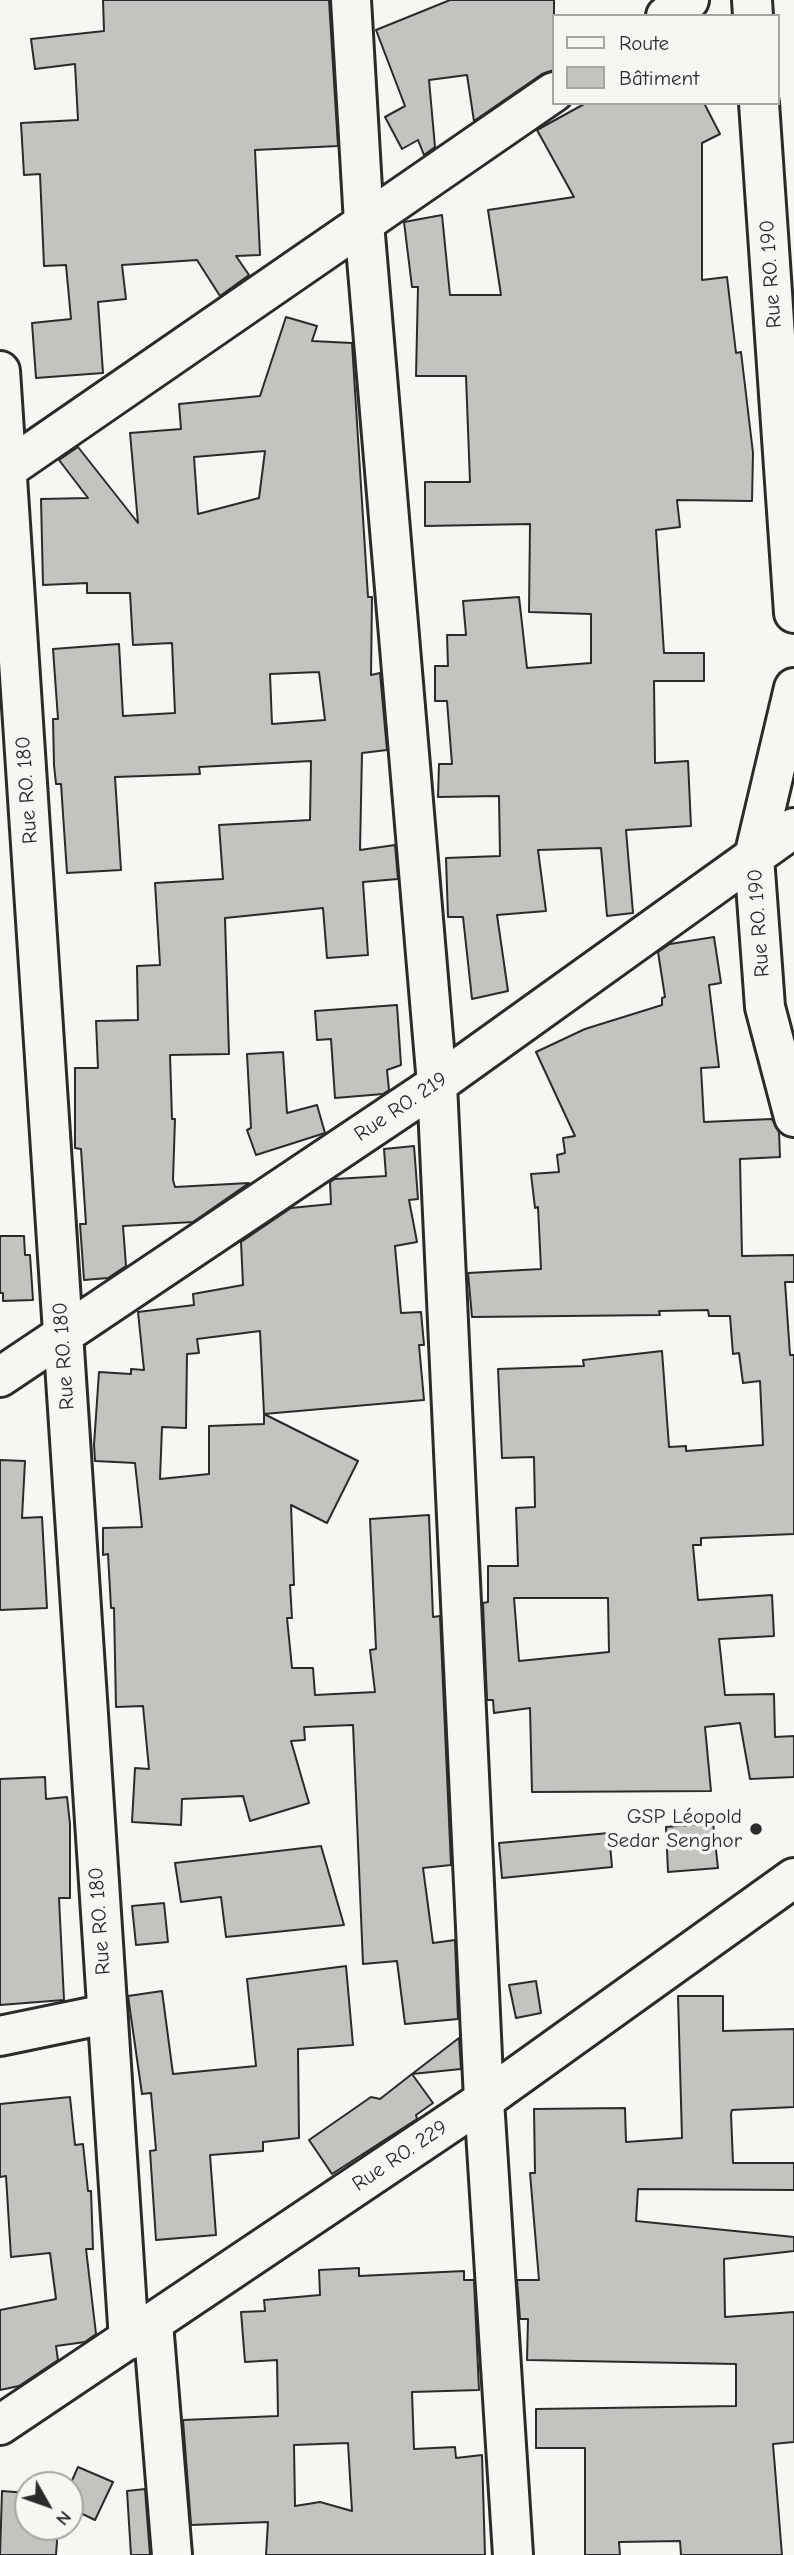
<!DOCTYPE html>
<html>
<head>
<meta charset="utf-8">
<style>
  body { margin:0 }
  #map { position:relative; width:794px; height:2555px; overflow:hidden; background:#f6f6f2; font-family:"Comic Neue",sans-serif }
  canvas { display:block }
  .legend { position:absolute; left:552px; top:14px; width:228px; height:91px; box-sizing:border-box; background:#f6f6f2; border:2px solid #a5a5a2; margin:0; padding:9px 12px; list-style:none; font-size:21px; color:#2b2b2b }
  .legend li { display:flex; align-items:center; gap:14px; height:35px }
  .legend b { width:35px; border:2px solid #a5a5a2 }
  .north { position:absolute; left:14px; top:2471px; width:70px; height:70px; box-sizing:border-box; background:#f6f6f2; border:2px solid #a5a5a2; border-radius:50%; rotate:130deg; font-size:19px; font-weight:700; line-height:28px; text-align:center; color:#2b2b2b }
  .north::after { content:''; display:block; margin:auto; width:24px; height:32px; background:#2b2b2b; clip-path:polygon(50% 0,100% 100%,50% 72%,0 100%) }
</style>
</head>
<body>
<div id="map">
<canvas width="794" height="2555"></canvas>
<ul class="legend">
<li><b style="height:9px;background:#f6f6f2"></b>Route</li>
<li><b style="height:19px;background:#c3c3c0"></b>Bâtiment</li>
</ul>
<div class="north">N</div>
</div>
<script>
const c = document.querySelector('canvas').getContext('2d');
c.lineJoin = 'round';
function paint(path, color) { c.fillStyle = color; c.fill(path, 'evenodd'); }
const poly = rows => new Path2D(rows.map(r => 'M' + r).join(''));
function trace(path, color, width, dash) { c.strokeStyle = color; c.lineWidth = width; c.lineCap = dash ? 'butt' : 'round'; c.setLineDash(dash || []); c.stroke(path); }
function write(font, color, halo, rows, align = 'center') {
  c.font = font + ' "Comic Neue",sans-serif'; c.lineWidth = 7; c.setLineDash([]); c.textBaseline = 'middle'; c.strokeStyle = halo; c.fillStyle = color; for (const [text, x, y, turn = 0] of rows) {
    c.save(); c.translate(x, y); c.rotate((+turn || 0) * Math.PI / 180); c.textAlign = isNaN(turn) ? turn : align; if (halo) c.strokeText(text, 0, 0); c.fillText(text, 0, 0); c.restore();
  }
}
const building = poly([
  [103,0,329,0,338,146,255,150,260,255,236,256,249,275,220,296,197,260,122,265,126,299,98,302,103,373,36,378,32,323,71,319,66,265,44,266,40,174,24,175,21,123,78,120,75,64,35,69,31,39,104,31,103,0],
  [450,0,554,0,554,70,542,74,474,121,467,75,429,80,435,147,424,155,418,140,402,149,385,117,405,106,376,30,450,0],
  [586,103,704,103,720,134,702,143,702,280,727,277,736,353,741,352,753,453,752,501,677,500,680,527,656,530,664,653,704,653,704,681,654,681,655,763,688,761,691,826,626,830,633,913,607,916,601,848,538,850,546,911,497,915,508,991,472,999,463,917,448,917,446,858,500,856,499,796,438,797,439,764,452,764,447,701,435,701,435,666,448,666,447,635,466,635,463,601,519,597,527,668,591,663,591,614,529,612,530,524,425,526,425,482,470,482,466,376,416,376,418,287,412,287,404,222,442,215,450,295,501,295,488,210,574,197,537,130,586,103],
  [286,317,317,326,312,341,352,343,368,597,372,597,371,675,380,673,387,750,362,753,360,850,395,845,398,879,363,882,368,955,327,958,323,908,225,918,229,1054,170,1055,172,1119,175,1119,173,1180,175,1187,249,1183,193,1222,123,1226,126,1266,108,1278,84,1280,80,1224,86,1224,81,1149,75,1148,75,1068,98,1068,96,1021,138,1020,137,966,160,965,155,883,223,879,219,825,310,820,311,761,199,767,200,774,115,777,121,870,67,873,61,784,56,784,54,765,53,719,58,719,53,649,119,644,123,716,175,713,172,643,133,645,130,593,87,593,87,583,43,585,41,499,88,498,59,460,78,447,138,523,130,433,181,429,179,404,260,396,286,317],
  [265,451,259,498,198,514,194,457,265,451],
  [319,672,325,720,272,724,270,674,319,672],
  [714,937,721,983,709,985,719,1067,701,1068,704,1122,772,1119,779,1132,780,1157,740,1159,742,1256,794,1255,794,1282,785,1282,790,1355,794,1355,794,1534,701,1538,701,1545,693,1545,698,1600,772,1595,774,1636,719,1639,725,1695,774,1694,775,1737,794,1736,794,1777,750,1779,740,1723,705,1727,711,1791,532,1792,530,1708,494,1713,493,1700,487,1700,483,1603,488,1602,488,1566,518,1566,516,1508,535,1507,534,1457,502,1458,498,1369,584,1366,583,1360,662,1351,669,1447,686,1446,686,1451,763,1445,760,1381,743,1383,739,1353,733,1354,730,1316,709,1316,708,1310,659,1311,660,1315,472,1317,468,1273,541,1269,538,1207,535,1208,531,1174,559,1172,557,1155,565,1153,563,1138,575,1136,536,1052,585,1029,662,1005,662,998,665,997,658,952,670,944,714,937],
  [514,1598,608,1598,609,1652,519,1661,514,1598],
  [397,1005,401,1065,387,1070,389,1090,383,1094,335,1098,331,1039,317,1040,315,1011,397,1005],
  [283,1052,287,1113,317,1105,325,1133,256,1155,247,1130,251,1128,247,1054,283,1052],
  [414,1146,418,1199,409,1200,417,1242,395,1246,401,1313,421,1312,424,1345,419,1345,424,1400,264,1414,260,1331,197,1339,199,1353,187,1354,186,1428,162,1427,160,1479,209,1474,209,1426,264,1424,264,1414,358,1461,327,1523,291,1505,294,1585,290,1585,292,1618,287,1618,292,1668,313,1668,315,1695,375,1692,370,1650,376,1649,370,1519,429,1515,433,1617,440,1616,451,1865,423,1868,433,1943,455,1940,458,2019,405,2024,397,1961,363,1964,353,1725,304,1727,305,1740,291,1741,309,1803,250,1821,243,1796,182,1799,181,1825,132,1822,135,1768,149,1769,143,1706,116,1707,114,1608,111,1608,108,1554,103,1555,103,1528,142,1527,135,1463,95,1461,94,1445,99,1372,131,1374,131,1369,144,1370,138,1312,194,1305,193,1294,243,1285,241,1242,291,1208,331,1204,330,1182,335,1179,386,1176,384,1149,414,1146],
  [0,1236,24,1236,25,1255,30,1255,33,1300,3,1301,3,1293,0,1293,0,1236],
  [0,1460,25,1461,22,1518,42,1517,47,1608,0,1610,0,1460],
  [45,1777,46,1799,67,1797,70,1824,70,1898,59,1898,64,2000,0,2005,0,1779,45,1777],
  [713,1823,718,1868,668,1872,666,1827,713,1823],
  [609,1833,612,1867,502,1878,499,1843,609,1833],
  [321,1846,344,1925,226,1937,221,1897,181,1902,175,1863,321,1846],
  [164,1903,168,1942,136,1945,132,1906,164,1903],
  [346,1966,353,2045,298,2049,299,2138,263,2142,263,2151,210,2155,216,2235,156,2240,150,2151,156,2150,151,2093,142,2094,128,1996,162,1991,173,2074,256,2066,247,1979,346,1966],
  [536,1981,541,2013,516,2018,509,1985,536,1981],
  [678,1996,723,1996,723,2031,794,2029,794,2107,732,2110,731,2114,733,2163,794,2163,794,2190,638,2189,636,2221,794,2237,794,2251,724,2259,725,2317,794,2312,794,2442,773,2444,782,2555,681,2555,680,2541,619,2542,620,2555,585,2555,585,2448,536,2448,536,2409,736,2406,736,2364,527,2360,528,2319,520,2319,517,2280,539,2280,530,2173,535,2173,534,2109,625,2108,626,2142,682,2138,678,1996],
  [459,2038,461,2069,412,2074,459,2038],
  [412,2074,433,2103,416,2115,417,2119,332,2174,309,2140,371,2097,380,2099,412,2074],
  [70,2097,75,2145,83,2144,88,2191,91,2191,93,2249,86,2249,96,2334,85,2342,56,2346,58,2360,19,2386,0,2390,0,2310,56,2299,50,2253,11,2257,6,2176,0,2177,0,2104,70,2097],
  [359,2268,359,2276,464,2271,464,2280,474,2280,479,2390,412,2392,414,2449,455,2447,456,2458,482,2455,485,2555,266,2555,268,2522,191,2525,183,2420,278,2416,277,2360,245,2362,241,2312,265,2311,264,2300,320,2295,319,2270,359,2268],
  [348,2443,352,2511,320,2502,295,2506,294,2445,348,2443],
  [78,2467,113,2482,95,2520,70,2508,70,2485,78,2467],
  [145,2489,150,2555,131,2555,127,2491,145,2489],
  [2,2491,28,2493,28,2527,58,2527,56,2555,0,2555,2,2491]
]);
paint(building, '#c3c3c0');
trace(building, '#2b2b2b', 2);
const minor = poly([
  [351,0,364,223,437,1084,484,2100,513,2555],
  [752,0,753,16],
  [666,16,689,0],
  [759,103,794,613],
  [0,371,129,2340],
  [0,474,554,92],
  [794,688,754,857,765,1007,794,1117],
  [0,1377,437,1084,794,828],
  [0,2036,106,2014],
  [153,2323,172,2555],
  [0,2425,484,2100,794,1878]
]);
trace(minor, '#2b2b2b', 44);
trace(minor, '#f6f6f2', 38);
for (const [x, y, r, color] of [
  [756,1829,7,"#2b2b2b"]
]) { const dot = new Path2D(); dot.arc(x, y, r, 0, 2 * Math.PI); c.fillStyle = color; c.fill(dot); trace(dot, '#f6f6f2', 2.5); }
write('21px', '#2b2b2b', '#f6f6f2', [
  ["Rue RO. 190",771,274,-94],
  ["Rue RO. 180",27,790,-94],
  ["Rue RO. 190",759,923,-94],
  ["Rue RO. 219",401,1107,-34],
  ["Rue RO. 180",64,1356,-94],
  ["Rue RO. 180",100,1921,-94],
  ["Rue RO. 229",400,2156,-34]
]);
write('21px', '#2b2b2b', '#f6f6f2', [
  ["GSP Léopold",742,1817],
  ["Sedar Senghor",742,1841]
], 'right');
</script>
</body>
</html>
